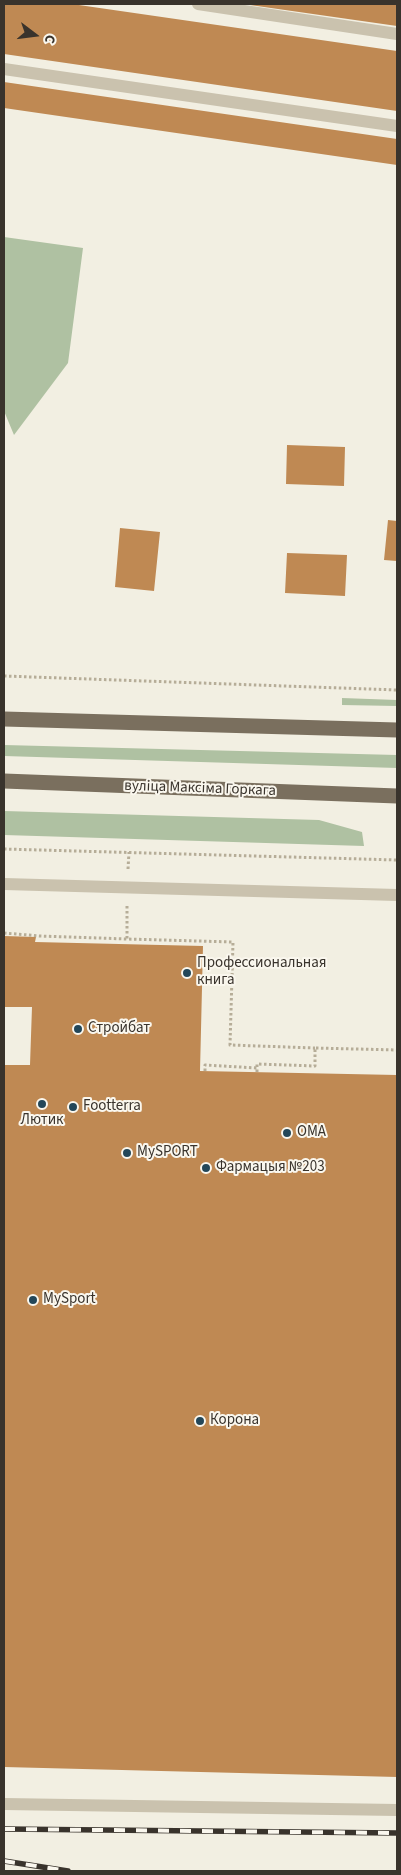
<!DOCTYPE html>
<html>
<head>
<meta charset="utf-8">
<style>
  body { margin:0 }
  #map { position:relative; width:401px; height:1875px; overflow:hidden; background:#f2efe2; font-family:"Source Sans 3",sans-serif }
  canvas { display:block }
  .frame { position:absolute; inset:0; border:5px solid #39332c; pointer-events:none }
  .north { position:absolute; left:10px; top:10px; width:50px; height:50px; -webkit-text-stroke:4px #faf7ee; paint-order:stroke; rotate:105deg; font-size:14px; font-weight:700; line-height:20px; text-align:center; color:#39332c }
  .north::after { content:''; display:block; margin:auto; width:18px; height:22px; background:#39332c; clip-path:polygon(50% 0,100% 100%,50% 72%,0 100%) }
</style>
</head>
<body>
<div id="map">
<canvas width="401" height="1875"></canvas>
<div class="frame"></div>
<div class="north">С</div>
</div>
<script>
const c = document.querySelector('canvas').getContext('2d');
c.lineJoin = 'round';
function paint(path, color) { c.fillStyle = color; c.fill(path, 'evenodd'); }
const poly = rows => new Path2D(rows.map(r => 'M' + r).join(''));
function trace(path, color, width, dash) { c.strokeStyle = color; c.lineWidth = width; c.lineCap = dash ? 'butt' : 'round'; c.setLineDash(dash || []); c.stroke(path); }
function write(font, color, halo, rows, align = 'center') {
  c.font = font + ' "Source Sans 3",sans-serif'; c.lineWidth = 4; c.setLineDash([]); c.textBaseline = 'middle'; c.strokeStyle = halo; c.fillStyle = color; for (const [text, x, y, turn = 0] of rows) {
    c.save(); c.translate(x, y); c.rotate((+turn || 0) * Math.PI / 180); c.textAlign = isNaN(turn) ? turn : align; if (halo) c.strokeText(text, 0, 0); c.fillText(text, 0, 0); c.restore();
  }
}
paint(poly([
  [4,237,83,248,68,363,14,435,4,411],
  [342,698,397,700,397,706,342,705],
  [4,745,397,755,397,768,4,756],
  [4,811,319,820,362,832,364,846,4,835]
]), '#afc1a2');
paint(poly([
  [4,4,72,4,397,51,397,111,4,54],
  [250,4,397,4,397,26,250,5],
  [4,82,397,139,397,165,4,108],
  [287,445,345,447,344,486,286,484],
  [388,520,397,521,397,561,384,560],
  [120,528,160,532,154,591,115,587],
  [287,553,347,555,345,596,285,593],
  [4,936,36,937,35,942,203,946,200,1071,397,1075,397,1777,4,1767,4,1065,30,1065,32,1007,4,1007]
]), '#bf8953');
trace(poly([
  [4,676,397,690],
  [4,849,397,860],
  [128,869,129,852],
  [127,906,127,939,233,942,230,1045,315,1048],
  [4,933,40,936,127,939],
  [205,1071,205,1065,257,1068],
  [257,1072,257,1064,315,1066,315,1048,397,1050]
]), '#b6ad98', 3, [2.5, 2.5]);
trace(poly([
  [198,4,397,34],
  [4,69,397,126],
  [4,884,397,895],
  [4,1804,397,1810]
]), '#cac2ae', 12);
trace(poly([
  [4,719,397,730],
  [4,781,397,796]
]), '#7a6f5e', 15);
const rail = poly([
  [4,1829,397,1833],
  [4,1861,68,1871]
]);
trace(rail, '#39332c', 5.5);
trace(rail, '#faf7ee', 4, [11]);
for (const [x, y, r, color] of [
  [187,973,5,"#234759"],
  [78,1029,5,"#234759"],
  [42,1104,5,"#234759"],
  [73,1107,5,"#234759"],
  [287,1133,5,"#234759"],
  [127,1153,5,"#234759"],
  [206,1168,5,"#234759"],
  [33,1300,5,"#234759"],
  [200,1421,5,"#234759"]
]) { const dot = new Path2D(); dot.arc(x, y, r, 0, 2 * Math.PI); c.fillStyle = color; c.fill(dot); trace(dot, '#faf7ee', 2); }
write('15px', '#39332c', '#faf7ee', [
  ["вуліца Максіма Горкага",200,789,2]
]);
write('15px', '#39332c', '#faf7ee', [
  ["Профессиональная",197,964],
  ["книга",197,981],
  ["Стройбат",88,1029],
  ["Footterra",83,1107],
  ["Лютик",42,1121,"center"],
  ["ОМА",297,1133],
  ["MySPORT",137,1153],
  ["Фармацыя №203",216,1168],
  ["MySport",43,1300],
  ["Корона",210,1421]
], 'left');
</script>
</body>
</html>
